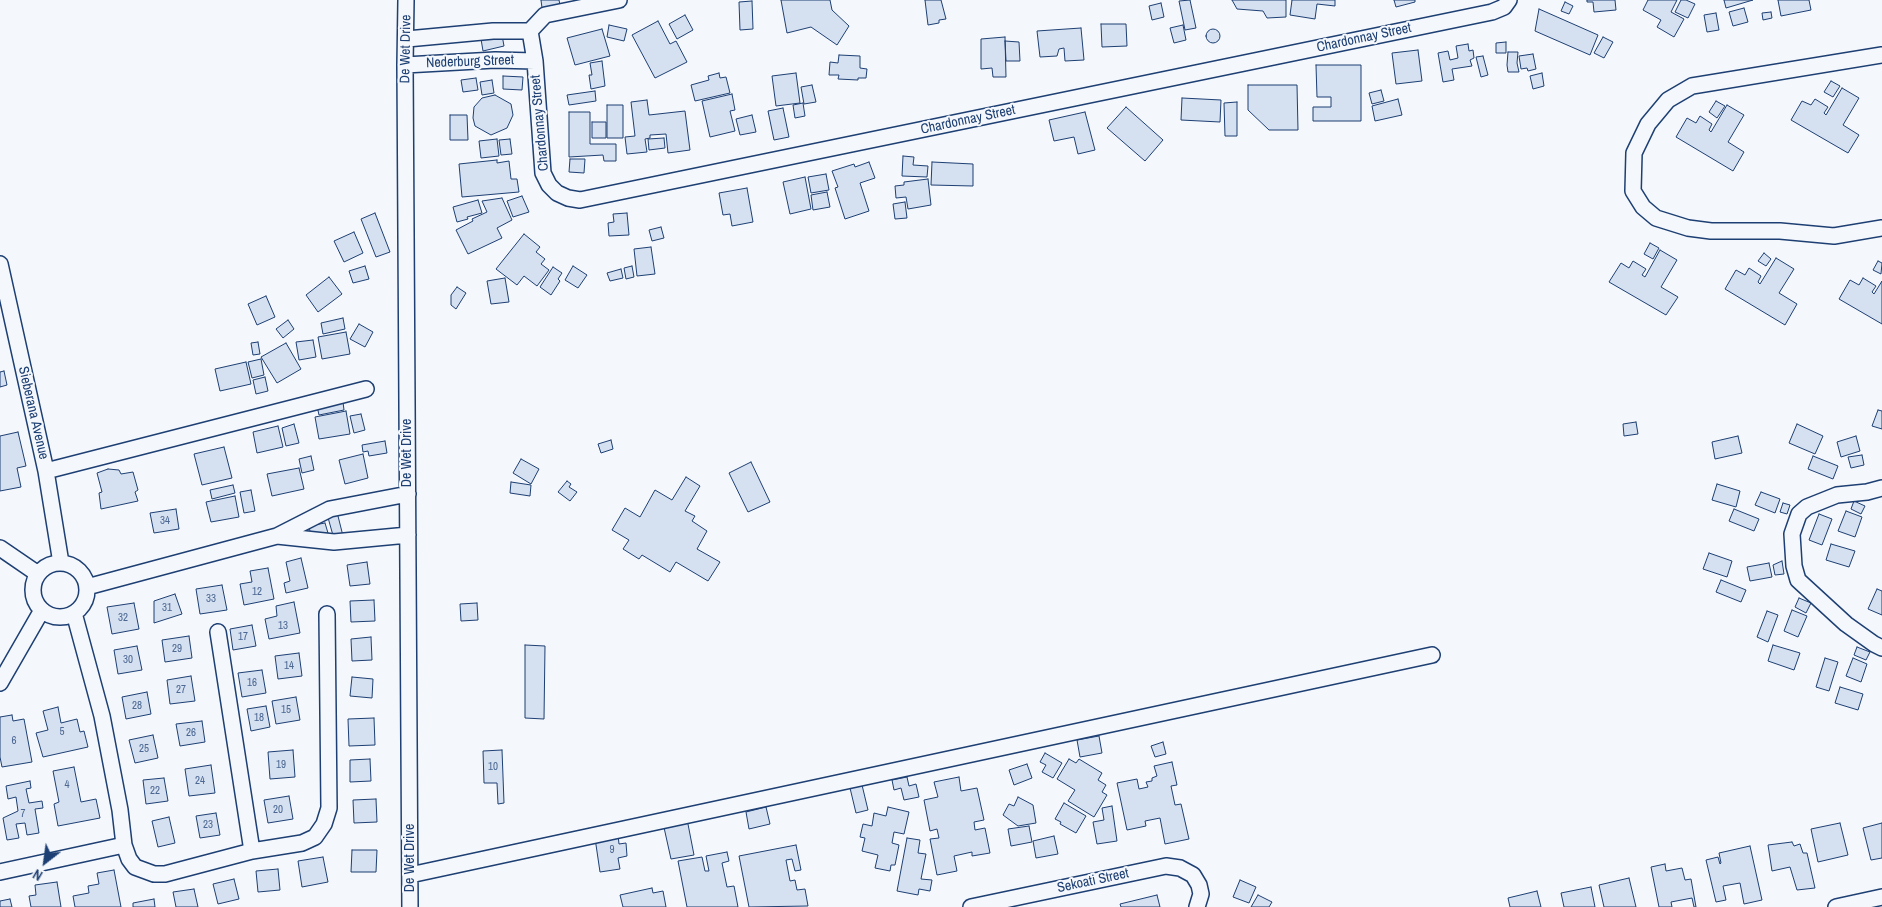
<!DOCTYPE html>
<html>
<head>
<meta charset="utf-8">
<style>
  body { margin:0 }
  #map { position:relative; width:1882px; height:907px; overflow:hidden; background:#f4f7fb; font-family:"Archivo Narrow",sans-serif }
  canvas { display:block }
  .north { position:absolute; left:20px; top:837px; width:50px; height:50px; -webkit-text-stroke:4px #f4f7fb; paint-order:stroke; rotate:210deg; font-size:14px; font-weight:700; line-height:20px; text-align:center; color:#1d3f73 }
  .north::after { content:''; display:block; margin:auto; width:18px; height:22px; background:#1d3f73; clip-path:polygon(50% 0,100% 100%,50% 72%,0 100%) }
</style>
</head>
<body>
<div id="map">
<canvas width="1882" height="907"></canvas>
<div class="north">N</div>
</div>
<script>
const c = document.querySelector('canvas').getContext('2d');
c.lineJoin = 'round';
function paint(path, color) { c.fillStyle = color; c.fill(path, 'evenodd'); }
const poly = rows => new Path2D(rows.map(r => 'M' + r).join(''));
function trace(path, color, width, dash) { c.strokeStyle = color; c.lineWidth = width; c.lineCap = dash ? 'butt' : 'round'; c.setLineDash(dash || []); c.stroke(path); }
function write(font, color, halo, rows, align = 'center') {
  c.font = font + ' "Archivo Narrow",sans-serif'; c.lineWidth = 4; c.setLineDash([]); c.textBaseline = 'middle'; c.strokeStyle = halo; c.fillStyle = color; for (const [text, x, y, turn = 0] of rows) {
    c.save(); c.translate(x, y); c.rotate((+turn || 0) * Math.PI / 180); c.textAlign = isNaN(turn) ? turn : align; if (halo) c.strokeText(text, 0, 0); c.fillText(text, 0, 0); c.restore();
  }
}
const building = poly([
  [541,0,559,0,560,5,542,8,541,0],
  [781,0,830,0,832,10,849,26,837,45,811,27,787,33,781,0],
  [925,0,941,0,946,19,939,20,939,23,928,25,925,0],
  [1190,0,1196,28,1185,30,1179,1,1190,0],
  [1232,0,1286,0,1286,17,1267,18,1263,11,1237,9,1232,0],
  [1292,0,1335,0,1335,6,1317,4,1315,19,1290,15,1292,0],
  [1394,0,1415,0,1415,2,1396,7,1394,0],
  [1587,0,1615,0,1616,10,1594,12,1593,2,1587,2,1587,0],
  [1648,0,1677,0,1671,12,1684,19,1674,37,1657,27,1661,20,1643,10,1648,0],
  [1681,0,1686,0,1695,4,1688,18,1675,12,1681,0],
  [1724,0,1753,0,1726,8,1724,0],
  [1778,0,1809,0,1811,10,1781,16,1778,0],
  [752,1,753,29,740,30,739,2,752,1],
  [1565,2,1573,6,1569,14,1561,11,1565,2],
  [1161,3,1164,17,1152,20,1149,6,1161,3],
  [1744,8,1748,22,1733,26,1729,12,1744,8],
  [1539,9,1598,35,1590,55,1535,31,1539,9],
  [1771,12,1772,18,1763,20,1762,13,1771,12],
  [1716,13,1719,30,1707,32,1704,15,1716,13],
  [685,15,693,30,677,39,669,24,685,15],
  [658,21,670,44,676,41,687,62,655,78,632,35,658,21],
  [1101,24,1126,24,1127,46,1102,47,1101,24],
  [609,25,627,29,624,41,607,37,609,25],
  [1183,25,1186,40,1174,43,1170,28,1183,25],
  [1081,28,1084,60,1065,61,1064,48,1059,49,1057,56,1040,57,1037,31,1081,28],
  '1206 36a7 7 0 1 1 14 0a7 7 0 1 1-14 0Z',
  [602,29,610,56,575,65,567,38,602,29],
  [502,35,504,46,483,51,481,39,502,35],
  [1005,37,1006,77,993,77,992,68,981,69,981,39,1005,37],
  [1603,37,1613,42,1604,58,1594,53,1603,37],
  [1005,41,1019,42,1020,61,1006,61,1005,41],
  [1506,42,1506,53,1496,53,1496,43,1506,42],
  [1468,44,1469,51,1473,50,1474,58,1470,60,1472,66,1452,69,1454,80,1443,82,1438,53,1448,51,1450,60,1458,58,1456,46,1468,44],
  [1418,50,1422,81,1396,84,1392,53,1418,50],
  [1508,52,1518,52,1517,63,1519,72,1508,72,1507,65,1508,52],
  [1533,54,1536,69,1528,71,1527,68,1521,69,1519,56,1533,54],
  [839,55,860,56,860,68,867,69,866,78,858,78,858,80,838,79,839,75,829,75,830,62,838,63,839,55],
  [1483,56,1488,75,1481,77,1476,57,1483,56],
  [602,61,605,86,591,89,589,75,592,75,590,63,602,61],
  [1316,65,1361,65,1361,121,1313,121,1313,107,1331,107,1331,97,1317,97,1316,65],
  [719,73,720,78,726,77,730,93,695,101,691,85,709,80,708,76,719,73],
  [796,73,800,103,776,106,772,76,796,73],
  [1542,73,1544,86,1533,89,1530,76,1542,73],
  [503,76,523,77,522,90,503,89,503,76],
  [476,78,478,90,463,92,461,80,476,78],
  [492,80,494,93,482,95,480,82,492,80],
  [1831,81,1840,86,1833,97,1824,92,1831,81],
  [812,85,816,102,804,104,801,87,812,85],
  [1248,85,1297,85,1298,130,1269,130,1248,110,1248,85],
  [1842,88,1859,98,1843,125,1859,135,1848,153,1791,120,1802,101,1811,105,1815,99,1828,107,1824,113,1826,115,1842,88],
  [1381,90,1384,101,1372,104,1369,93,1381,90],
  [595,91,596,101,569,105,567,95,595,91],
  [732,94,735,110,730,111,735,131,710,137,702,101,732,94],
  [495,95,511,104,513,115,507,128,491,135,475,126,473,118,474,107,482,98,495,95],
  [1182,98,1221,100,1220,122,1181,120,1182,98],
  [1398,99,1402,115,1375,121,1372,106,1398,99],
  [647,100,649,115,685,111,690,150,668,153,666,134,650,135,650,138,645,139,647,152,627,154,625,137,635,136,631,102,647,100],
  [1716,101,1725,106,1717,118,1709,112,1716,101],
  [1237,102,1237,136,1225,136,1224,103,1237,102],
  [803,103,805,116,795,118,793,105,803,103],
  [607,105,623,105,623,138,607,138,607,105],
  [1727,105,1744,115,1728,142,1744,152,1733,171,1676,137,1687,118,1696,123,1700,116,1712,124,1709,130,1711,132,1727,105],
  [1126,107,1163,140,1145,161,1107,128,1126,107],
  [783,108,789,137,774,140,768,111,783,108],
  [569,112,590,112,590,144,616,144,616,161,604,161,603,155,569,157,569,112],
  [1085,112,1095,150,1078,154,1074,137,1054,141,1049,120,1085,112],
  [450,115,467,115,468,140,450,140,450,115],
  [752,115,756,132,740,135,736,119,752,115],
  [592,122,606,122,606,138,592,138,592,122],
  [664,138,665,148,649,150,648,139,664,138],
  [497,139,499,156,481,158,479,141,497,139],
  [510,139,512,154,501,155,499,140,510,139],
  [903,156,914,157,913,165,928,166,927,177,902,176,903,156],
  [570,159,585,159,584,173,569,172,570,159],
  [497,160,497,163,509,161,511,179,517,179,519,192,462,197,459,164,497,160],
  [869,162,875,178,860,183,869,211,845,219,835,188,838,187,832,171,854,164,855,167,869,162],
  [932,162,973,164,973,186,931,185,932,162],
  [826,174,829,190,811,193,808,177,826,174],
  [805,177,811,209,790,214,783,182,805,177],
  [928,179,931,205,908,209,906,197,896,198,895,186,904,185,904,182,928,179],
  [747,188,753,222,732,226,730,214,723,215,719,193,747,188],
  [827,192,830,207,813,210,811,195,827,192],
  [522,196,529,212,513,217,507,201,522,196],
  [502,198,512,220,497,228,502,238,468,254,456,230,473,221,472,219,487,212,482,201,502,198],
  [478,200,482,213,467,217,468,219,457,222,453,207,478,200],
  [905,202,907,218,895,219,893,204,905,202],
  [375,213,390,252,376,257,361,219,375,213],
  [627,213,629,235,609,236,608,223,614,222,613,214,627,213],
  [661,227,664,238,652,241,649,230,661,227],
  [354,232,363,253,344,262,334,241,354,232],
  [524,234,540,247,536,252,545,259,541,264,549,270,537,286,524,276,517,285,496,269,524,234],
  [1650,243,1659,248,1653,259,1644,254,1650,243],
  [651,247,655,274,637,276,634,249,651,247],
  [1660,250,1677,260,1661,287,1678,297,1666,315,1609,282,1621,263,1629,268,1633,261,1646,269,1642,275,1645,277,1660,250],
  [1764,253,1771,259,1766,266,1758,261,1764,253],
  [1776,258,1794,269,1779,293,1797,304,1785,325,1725,289,1736,270,1745,275,1749,268,1761,276,1758,282,1760,284,1776,258],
  [1878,261,1882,263,1881,274,1873,270,1878,261],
  [365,266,369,279,353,283,349,271,365,266],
  [573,266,587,275,578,288,565,280,573,266],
  [632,266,634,277,626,279,624,268,632,266],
  [553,267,562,273,558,279,560,281,551,295,540,287,553,267],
  [621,269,623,278,610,281,607,273,621,269],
  [329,277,342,294,318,312,306,295,329,277],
  [505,278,509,302,491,304,487,281,505,278],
  [1863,278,1876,286,1872,292,1874,294,1882,281,1882,324,1839,299,1850,280,1859,285,1863,278],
  [457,287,466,293,456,309,451,305,451,295,457,287],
  [266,296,275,317,257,325,248,304,266,296],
  [343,318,345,329,323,334,321,323,343,318],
  [288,320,294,329,283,338,276,329,288,320],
  [359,324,373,332,365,347,350,339,359,324],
  [346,332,350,354,322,359,318,337,346,332],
  [313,340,316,357,299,360,296,342,313,340],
  [258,342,260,354,253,355,251,343,258,342],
  [286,343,301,369,277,383,261,357,286,343],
  [261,359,264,375,252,378,248,362,261,359],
  [246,362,251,384,220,391,215,369,246,362],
  [4,371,7,385,0,387,0,372,4,371],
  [265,377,268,391,256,394,253,380,265,377],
  [343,402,344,410,319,415,317,406,343,402],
  [1878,410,1882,411,1882,429,1872,426,1878,410],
  [346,411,350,434,319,439,315,417,346,411],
  [361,414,365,430,354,433,350,416,361,414],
  [1636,422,1638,434,1624,436,1623,424,1636,422],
  [294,424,299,443,286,446,282,428,294,424],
  [1797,424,1823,436,1815,454,1789,443,1797,424],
  [278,426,283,447,257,453,253,432,278,426],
  [18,432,26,466,17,468,21,487,0,491,0,436,18,432],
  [1738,436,1742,453,1715,459,1712,442,1738,436],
  [1856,436,1860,451,1841,457,1837,442,1856,436],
  [611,440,613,449,601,453,598,444,611,440],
  [385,441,387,453,369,456,368,451,363,452,362,445,385,441],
  [224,447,232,478,202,485,194,454,224,447],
  [363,454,368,478,345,484,339,460,363,454],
  [1862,455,1864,465,1851,468,1848,457,1862,455],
  [311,456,314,470,302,473,299,459,311,456],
  [1813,456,1838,466,1833,479,1808,469,1813,456],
  [521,459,539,469,531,484,513,473,521,459],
  [751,462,770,502,748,512,729,473,751,462],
  [299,468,304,489,272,496,267,474,299,468],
  [108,469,119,470,121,474,133,472,138,490,135,492,138,501,101,509,99,493,102,492,97,473,108,469],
  [686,477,700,486,685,511,695,516,692,521,707,531,697,549,720,562,708,581,676,562,670,572,642,555,639,559,623,549,629,540,612,530,625,508,640,517,655,490,672,500,686,477],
  [567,481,571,484,569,487,577,492,570,501,558,492,567,481],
  [511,482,531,485,530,496,510,493,511,482],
  [1717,484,1740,491,1736,507,1712,500,1717,484],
  [233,485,235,493,212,499,210,490,233,485],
  [251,490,255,511,244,513,240,492,251,490],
  [1761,492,1780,499,1775,513,1755,505,1761,492],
  [235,496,239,517,211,522,206,502,235,496],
  [1854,501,1865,506,1861,514,1851,509,1854,501],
  [1783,503,1790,505,1787,514,1780,512,1783,503],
  [176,509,179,529,154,533,150,513,176,509],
  [1734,509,1759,519,1754,531,1729,521,1734,509],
  [1846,511,1862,517,1855,537,1838,531,1846,511],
  [337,512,343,536,334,539,327,514,337,512],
  [1819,514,1832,519,1822,545,1809,540,1819,514],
  [325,523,328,533,311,537,309,526,325,523],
  [1831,544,1855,551,1849,567,1826,560,1831,544],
  [1709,553,1732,561,1727,577,1703,569,1709,553],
  [301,558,308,588,286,593,284,583,290,581,286,562,301,558],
  [1782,561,1784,574,1775,575,1773,565,1782,561],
  [367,562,370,584,350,586,347,565,367,562],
  [1769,563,1772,577,1750,581,1747,567,1769,563],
  [268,568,274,599,244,605,240,584,252,582,250,571,268,568],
  [1721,580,1746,590,1741,602,1716,592,1721,580],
  [222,585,227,610,200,614,196,589,222,585],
  [1877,589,1882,591,1882,615,1868,609,1877,589],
  [175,594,182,614,154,623,154,601,175,594],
  [1799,598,1811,603,1806,613,1795,607,1799,598],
  [374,600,375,621,351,622,350,601,374,600],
  [294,602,300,633,269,639,265,619,277,616,276,606,294,602],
  [134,603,139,629,112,634,107,607,134,603],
  [477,603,478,620,461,621,460,604,477,603],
  [1792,610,1807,616,1798,637,1784,631,1792,610],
  [1767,611,1778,615,1768,642,1757,637,1767,611],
  [252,625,256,646,233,650,230,629,252,625],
  [189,636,192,658,165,662,162,640,189,636],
  [371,637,372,660,352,661,351,639,371,637],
  [525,645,545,646,544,719,525,718,525,645],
  [1773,645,1800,653,1794,670,1768,661,1773,645],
  [137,646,142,670,118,674,114,650,137,646],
  [1857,647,1870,652,1866,660,1854,655,1857,647],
  [299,653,302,676,278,679,275,656,299,653],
  [1825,658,1838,662,1829,691,1816,687,1825,658],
  [1853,658,1867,664,1861,682,1846,676,1853,658],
  [262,670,266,693,242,697,238,673,262,670],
  [191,676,195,701,170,704,167,680,191,676],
  [352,677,373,679,372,698,350,696,352,677],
  [1840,687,1863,694,1858,710,1835,703,1840,687],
  [147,692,151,714,126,719,122,697,147,692],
  [296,697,300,720,276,724,272,701,296,697],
  [266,706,270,727,251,731,247,709,266,706],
  [58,707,61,723,77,719,80,732,84,731,88,747,43,757,36,733,48,730,43,711,58,707],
  [12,715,13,721,24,719,32,762,2,767,0,757,0,717,12,715],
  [374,718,375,745,349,746,348,719,374,718],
  [202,721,205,742,180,746,176,724,202,721],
  [153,735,158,758,135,763,129,740,153,735],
  [1099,736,1102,753,1080,757,1077,740,1099,736],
  [1163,742,1166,754,1155,757,1151,746,1163,742],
  [293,750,295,777,270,779,268,752,293,750],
  [502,750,504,803,498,804,497,783,484,783,483,751,502,750],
  [1045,753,1062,763,1053,778,1042,772,1046,765,1040,762,1045,753],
  [370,759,371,781,350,782,350,760,370,759],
  [1069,759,1076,763,1079,759,1102,773,1098,780,1106,785,1102,792,1107,795,1094,817,1068,801,1075,790,1057,779,1069,759],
  [1172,762,1177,785,1171,786,1175,805,1181,804,1189,839,1165,844,1160,818,1145,821,1146,826,1127,830,1117,783,1137,779,1139,789,1148,787,1146,782,1152,781,1152,778,1157,776,1154,766,1172,762],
  [1027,764,1032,778,1014,785,1009,770,1027,764],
  [211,765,215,793,189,796,185,769,211,765],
  [74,767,81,802,96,799,100,818,58,826,54,804,59,802,53,771,74,767],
  [907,777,909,786,916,784,919,797,904,800,901,788,894,790,892,780,907,777],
  [959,777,961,791,977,788,984,820,974,822,975,830,985,828,990,853,972,856,972,852,954,856,957,871,937,875,930,839,939,838,937,829,930,831,924,800,938,797,934,782,959,777],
  [164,778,168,801,146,804,143,780,164,778],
  [30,781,31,788,26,789,29,803,42,801,43,808,35,809,39,833,27,835,25,823,16,824,19,838,7,840,3,818,18,811,16,797,8,799,6,786,30,781],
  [862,785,868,810,856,813,850,788,862,785],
  [289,796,293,819,268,823,264,800,289,796],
  [1018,797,1033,805,1036,823,1018,826,1003,815,1009,804,1014,806,1018,797],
  [376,799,377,822,354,823,353,800,376,799],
  [1064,803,1086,816,1076,833,1060,824,1061,822,1055,819,1064,803],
  [1112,806,1117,841,1097,844,1093,822,1104,820,1102,808,1112,806],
  [766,807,770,824,749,829,746,812,766,807],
  [888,807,909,812,904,834,894,832,892,843,899,845,895,865,891,865,890,871,875,868,878,855,862,851,865,838,860,837,863,824,872,826,874,813,886,816,888,807],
  [216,813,220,835,200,838,196,816,216,813],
  [169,817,175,843,158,847,152,821,169,817],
  [687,819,694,855,671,859,663,823,687,819],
  [1840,823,1848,855,1818,862,1811,829,1840,823],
  [1882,823,1882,858,1871,860,1863,828,1882,823],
  [1029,826,1032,842,1011,846,1008,829,1029,826],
  [618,835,619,844,626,843,627,856,618,858,620,869,600,872,595,838,618,835],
  [1054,836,1058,854,1036,858,1033,841,1054,836],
  [907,838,920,840,918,853,926,854,921,879,932,880,930,891,919,889,918,895,897,891,907,838],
  [1792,842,1794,846,1800,844,1803,853,1807,853,1815,888,1797,890,1790,867,1772,871,1768,845,1792,842],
  [796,845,801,870,795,871,792,859,786,860,790,881,795,880,797,890,805,889,808,906,749,907,739,856,796,845],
  [1750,846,1762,900,1744,904,1740,883,1723,886,1726,900,1716,902,1706,860,1718,857,1720,864,1721,863,1719,853,1750,846],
  [352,850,377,850,376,872,351,872,352,850],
  [727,852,729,861,722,863,727,887,734,886,738,907,687,907,678,861,702,857,705,871,709,871,706,856,727,852],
  [323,857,328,882,302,887,298,861,323,857],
  [1665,864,1666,871,1682,868,1685,880,1691,879,1696,907,1694,907,1692,898,1671,902,1672,907,1659,907,1651,867,1665,864],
  [278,869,280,890,258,892,256,871,278,869],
  [114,870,121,907,75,907,73,896,89,893,88,886,99,884,97,873,114,870],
  [1629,878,1636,907,1604,907,1599,885,1629,878],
  [234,879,239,899,218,904,213,884,234,879],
  [1240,880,1256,887,1249,903,1233,897,1240,880],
  [57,882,61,907,31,907,29,896,36,895,35,885,57,882],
  [1591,887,1595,907,1564,907,1561,893,1591,887],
  [652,888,653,893,663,891,666,907,623,907,620,895,652,888],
  [194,889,198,907,176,907,173,892,194,889],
  [1537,891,1541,907,1510,907,1508,898,1537,891],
  [1157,895,1160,907,1121,907,1120,904,1157,895],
  [1258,895,1272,902,1269,907,1251,907,1258,895],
  [10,899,12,907,0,907,0,901,10,899],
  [154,899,155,907,133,907,133,903,154,899]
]);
paint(building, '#d5e0f0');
trace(building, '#1d3f73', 1);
const minor = poly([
  [406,0,405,65,410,907],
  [619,0,545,15,530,31,535,61,543,173,549,185,557,193,568,198,580,200,1492,12,1504,7,1509,0],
  [407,39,493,31,530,31],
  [1882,55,1692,86,1668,100,1648,124,1634,153,1633,191,1643,207,1656,218,1688,228,1711,231,1780,231,1834,236,1882,228],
  [405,65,495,60,535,61],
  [0,264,46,471,61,563],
  [46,471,366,389],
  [1882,488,1867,492,1837,495,1807,507,1799,514,1792,534,1794,566,1798,580,1846,624,1874,644,1882,648],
  [277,536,334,542,408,535],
  [0,548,38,574],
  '33 590a27 27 0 1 1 54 0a27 27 0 1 1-54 0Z',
  [87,587,277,536,330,509,408,494],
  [74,613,102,716,120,810,124,845,129,859,135,867,154,874,165,874,252,851,302,843,315,837,324,824,329,808,327,614],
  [218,632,252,851],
  [0,683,42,610],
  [0,872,124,845],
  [410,875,1432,655],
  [971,907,1166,866,1180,868,1193,875,1199,885,1201,894,1197,907],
  [1836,907,1882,897]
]);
trace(minor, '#1d3f73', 18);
trace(minor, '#f4f7fb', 15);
write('11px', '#4b6792', null, [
  ["34",165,521],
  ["12",257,592],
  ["33",211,599],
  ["31",167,608],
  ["32",123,618],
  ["13",283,626],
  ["17",243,637],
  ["29",177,649],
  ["30",128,660],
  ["14",289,666],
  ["16",252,683],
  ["27",181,690],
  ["28",137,706],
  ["15",286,710],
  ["18",259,718],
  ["5",62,732],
  ["26",191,733],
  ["6",14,741],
  ["25",144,749],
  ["19",281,765],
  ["10",493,767],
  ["24",200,781],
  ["4",67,785],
  ["22",155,791],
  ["20",278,810],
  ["7",23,814],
  ["23",208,825],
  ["9",612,850]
]);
write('14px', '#1d3f73', '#f4f7fb', [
  ["Chardonnay Street",1364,38,-12],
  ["De Wet Drive",406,49,-89],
  ["Nederburg Street",470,62,-2],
  ["Chardonnay Street",968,120,-12],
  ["Chardonnay Street",540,123,-95],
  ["Sieberana Avenue",33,413,77],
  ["De Wet Drive",407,453,-90],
  ["De Wet Drive",410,858,-90],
  ["Sekoati Street",1093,881,-12]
]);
</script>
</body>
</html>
